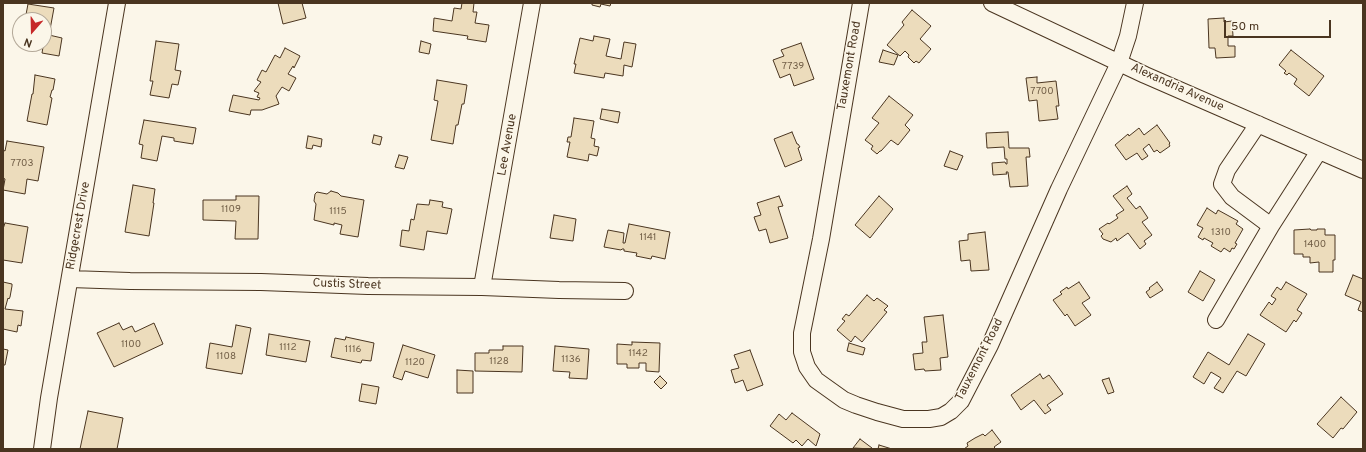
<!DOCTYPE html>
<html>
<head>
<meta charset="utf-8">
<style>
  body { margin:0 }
  #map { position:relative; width:1366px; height:452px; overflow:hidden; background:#fbf6e9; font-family:Overpass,sans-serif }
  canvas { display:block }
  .frame { position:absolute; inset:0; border:4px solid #4a3520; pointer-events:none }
  .north { position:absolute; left:12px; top:12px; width:40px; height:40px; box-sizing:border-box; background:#fbf6e9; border:1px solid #b4a999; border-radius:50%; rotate:200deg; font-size:11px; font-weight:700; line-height:16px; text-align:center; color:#4a3520 }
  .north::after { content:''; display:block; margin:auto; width:14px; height:18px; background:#c62828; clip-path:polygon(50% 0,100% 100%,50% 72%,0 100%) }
  .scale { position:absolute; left:1224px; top:20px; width:107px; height:18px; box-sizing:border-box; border:2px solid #4a3520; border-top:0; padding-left:5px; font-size:12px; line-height:14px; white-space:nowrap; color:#4a3520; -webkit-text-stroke:3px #fbf6e9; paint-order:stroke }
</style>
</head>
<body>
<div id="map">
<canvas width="1366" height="452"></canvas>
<div class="frame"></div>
<div class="north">N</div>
<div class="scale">50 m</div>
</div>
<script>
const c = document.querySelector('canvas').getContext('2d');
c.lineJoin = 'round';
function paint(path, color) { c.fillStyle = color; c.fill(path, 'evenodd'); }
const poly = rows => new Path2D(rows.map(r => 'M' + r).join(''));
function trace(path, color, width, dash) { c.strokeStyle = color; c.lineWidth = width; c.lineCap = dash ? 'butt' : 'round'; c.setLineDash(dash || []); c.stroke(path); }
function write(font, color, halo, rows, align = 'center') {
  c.font = font + ' Overpass,sans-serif'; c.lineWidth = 3; c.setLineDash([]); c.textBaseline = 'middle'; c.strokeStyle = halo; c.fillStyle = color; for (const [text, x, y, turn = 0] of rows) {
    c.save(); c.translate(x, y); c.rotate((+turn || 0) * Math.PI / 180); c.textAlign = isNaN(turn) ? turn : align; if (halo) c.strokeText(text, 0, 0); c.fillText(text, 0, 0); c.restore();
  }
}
const building = poly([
  [278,3,302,3,306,18,283,24,278,3],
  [462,3,474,3,473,12,477,12,475,23,489,25,486,42,467,39,468,36,433,31,434,18,452,21,454,8,461,9,462,3],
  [591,3,611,3,610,6,601,4,600,7,592,5,592,3,591,3],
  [28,4,54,8,49,35,62,38,59,56,42,53,43,47,28,44,44,44,44,20,25,20,28,4],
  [912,10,931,26,920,39,931,49,919,63,916,61,914,63,908,57,909,55,905,51,900,56,887,45,904,25,902,22,912,10],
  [1224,18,1224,22,1232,21,1233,36,1228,36,1228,46,1235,46,1235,57,1216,58,1215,48,1209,48,1208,19,1224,18],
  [19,22,20,22,20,36,16,35,19,22],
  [594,36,610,39,606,56,621,59,624,42,636,44,632,67,624,65,623,76,605,73,604,78,574,73,576,64,574,64,580,38,593,41,594,36],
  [156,41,179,44,175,70,181,71,178,85,172,84,169,98,150,95,153,81,150,81,156,41],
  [421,41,431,44,429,54,419,52,421,41],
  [801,43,814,79,794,86,790,74,780,78,773,60,784,56,781,50,801,43],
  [285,48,300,56,294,68,293,66,288,74,296,78,289,91,282,87,276,96,279,104,262,110,251,110,250,115,229,111,233,95,259,100,260,98,257,97,259,93,254,91,261,82,257,80,262,70,266,72,275,55,280,58,285,48],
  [883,50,898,55,894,65,879,62,883,50],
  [1291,50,1324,76,1309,96,1294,84,1297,79,1289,73,1287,75,1284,73,1286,71,1279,65,1291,50],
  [35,75,55,79,53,90,52,90,50,97,52,98,47,125,27,121,32,94,33,94,35,75],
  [1037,77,1037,83,1056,81,1059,106,1056,106,1058,119,1039,121,1037,100,1029,101,1026,78,1037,77],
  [437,80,467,85,464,104,462,104,458,125,456,125,453,144,431,140,438,101,434,100,437,80],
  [889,96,913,115,905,125,910,130,898,145,891,140,881,151,880,151,877,154,871,149,873,146,865,140,879,123,872,118,889,96],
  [602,109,620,112,618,123,600,119,602,109],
  [574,118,594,121,591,138,595,139,594,146,599,147,597,156,589,154,588,161,567,157,570,142,567,142,568,137,571,137,574,118],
  [144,120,196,128,193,144,174,141,174,138,162,136,157,161,141,158,143,145,139,144,144,120],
  [1157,125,1170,143,1169,144,1170,146,1160,153,1157,150,1154,152,1149,144,1143,149,1148,156,1142,160,1137,153,1126,160,1115,145,1128,134,1129,136,1139,128,1144,135,1157,125],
  [792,132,797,144,798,144,800,147,798,148,802,160,785,167,774,139,792,132],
  [1008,132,1009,148,1029,148,1030,157,1026,157,1028,186,1010,187,1008,172,1006,172,1007,174,993,175,992,163,1005,162,1006,164,1007,164,1007,159,1005,159,1004,147,987,148,986,133,1008,132],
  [374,135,382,137,380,145,372,143,374,135],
  [308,136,322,139,321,147,313,145,312,149,306,148,308,136],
  [7,141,44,147,38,181,27,179,25,194,3,190,5,179,3,178,3,150,5,151,7,141],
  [950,151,963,156,957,170,944,166,950,151],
  [399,155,408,157,404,169,395,167,399,155],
  [133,185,155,189,153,203,154,203,149,236,125,232,133,185],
  [1127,186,1132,194,1127,198,1136,209,1140,206,1148,218,1142,222,1152,235,1144,241,1146,244,1140,249,1128,233,1117,241,1116,238,1111,242,1103,239,1101,236,1103,234,1099,229,1108,223,1109,224,1118,218,1116,215,1124,210,1113,196,1127,186],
  [331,191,338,193,341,196,364,200,358,237,340,234,342,225,334,223,334,225,314,220,316,204,314,201,315,194,317,192,327,194,331,191],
  [236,196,259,196,258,239,235,239,236,221,203,220,203,200,236,200,236,196],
  [779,196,783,206,778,207,788,238,770,243,766,229,759,231,754,217,761,215,757,203,779,196],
  [879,196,893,209,870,238,855,225,879,196],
  [430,200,443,202,442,207,452,209,447,234,427,231,424,250,400,246,402,230,409,231,411,219,414,220,417,204,429,205,430,200],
  [1207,208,1216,214,1218,210,1238,221,1236,224,1243,229,1235,243,1237,244,1234,249,1232,248,1230,252,1224,248,1221,252,1211,246,1213,243,1204,238,1203,240,1198,237,1203,228,1197,225,1207,208],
  [554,215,576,219,573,241,550,238,554,215],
  [5,223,28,227,22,263,3,260,3,229,5,223],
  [629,224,670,232,665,259,652,256,651,259,636,256,637,253,624,251,624,249,622,249,621,250,604,247,608,230,624,233,623,243,625,243,629,224],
  [1310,229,1311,230,1317,230,1317,229,1325,229,1325,235,1335,235,1335,260,1333,260,1333,272,1319,272,1319,262,1310,263,1310,257,1303,257,1303,254,1294,254,1294,230,1310,229],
  [985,232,989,270,971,271,970,260,961,261,959,241,968,240,968,234,985,232],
  [1200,271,1215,280,1203,301,1188,292,1200,271],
  [1353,275,1363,279,1363,312,1358,310,1361,302,1345,295,1353,275],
  [3,282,12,284,12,286,10,297,9,299,8,298,5,309,23,311,21,326,18,325,17,332,3,329,3,282],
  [1079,282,1090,298,1082,303,1091,315,1075,326,1067,314,1065,316,1053,300,1062,294,1060,292,1067,287,1068,289,1079,282],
  [1157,282,1163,290,1150,298,1146,292,1150,289,1149,288,1157,282],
  [1286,282,1307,294,1297,310,1302,313,1296,322,1294,320,1286,332,1260,315,1269,302,1272,305,1276,299,1271,296,1277,287,1281,290,1286,282],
  [867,295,874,301,877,298,888,306,884,310,887,312,862,342,855,336,851,342,837,330,845,321,842,319,846,314,849,316,867,295],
  [943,315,948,357,940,358,941,370,925,371,924,369,915,370,913,354,923,353,922,342,927,342,924,317,943,315],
  [119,323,123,330,132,326,135,332,154,323,163,344,114,367,97,333,119,323],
  [236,325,251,328,242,374,206,368,210,343,232,347,236,325],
  [269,334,310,341,306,362,266,355,269,334],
  [1248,334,1265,344,1246,376,1237,371,1223,393,1214,388,1221,378,1211,372,1204,384,1193,377,1208,352,1229,365,1248,334],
  [346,337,374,343,371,361,362,360,361,363,331,357,335,338,345,340,346,337],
  [632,342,660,343,659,372,646,371,646,363,639,363,639,368,627,368,627,364,617,364,617,344,632,345,632,342],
  [849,343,865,348,863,355,847,351,849,343],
  [403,345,435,355,428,378,405,371,402,380,393,377,403,345],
  [503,346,523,346,522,372,475,371,475,353,489,353,489,350,503,350,503,346],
  [555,346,589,349,587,379,569,378,570,372,553,371,555,346],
  [3,349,8,350,5,365,3,365,3,349],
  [750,350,763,385,747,391,743,380,735,383,731,370,739,368,734,355,750,350],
  [457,370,473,371,473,393,457,393,457,370],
  [1040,374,1043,379,1049,375,1063,394,1047,405,1051,410,1045,414,1034,400,1021,410,1011,395,1040,374],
  [660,376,667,383,661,389,654,382,660,376],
  [1109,378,1114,392,1108,394,1102,380,1109,378],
  [362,384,379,387,376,404,359,401,362,384],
  [1341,397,1357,412,1343,429,1341,428,1333,438,1317,424,1341,397],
  [88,411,123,418,117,449,80,449,88,411],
  [792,413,820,434,816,446,808,439,802,446,796,440,793,443,770,426,779,414,786,420,792,413],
  [992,430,1001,442,994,447,996,449,964,449,968,446,967,443,975,438,983,434,985,436,992,430],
  [860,439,872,448,872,449,853,448,860,439],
  [879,445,892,449,878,449,879,445]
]);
paint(building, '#ecdcbc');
trace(building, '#4a3520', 1);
const minor = poly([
  [861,3,821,239,802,333,802,352,807,367,816,380,844,400,856,405,877,412,903,419,929,419,941,417,951,411,961,401,990,345,1059,189,1119,63,1128,36,1135,3],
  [992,3,1145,75,1363,170],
  [1271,226,1319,151],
  [70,279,130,281,261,282,368,286,482,287,559,290,625,291],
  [482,287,532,3],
  [1216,320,1271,226,1232,197,1222,184,1227,170,1258,124],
  [42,449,49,398,117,3]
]);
trace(minor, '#4a3520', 18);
trace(minor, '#fbf6e9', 16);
write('10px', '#725f47', null, [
  ["7739",793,67],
  ["7700",1042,92],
  ["7703",22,164],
  ["1109",231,210],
  ["1115",338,212],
  ["1310",1221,233],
  ["1141",648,238],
  ["1400",1315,245],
  ["1100",131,345],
  ["1112",288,348],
  ["1116",353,350],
  ["1142",638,354],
  ["1108",226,357],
  ["1136",571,360],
  ["1128",499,362],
  ["1120",415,363]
]);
write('12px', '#4a3520', '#fbf6e9', [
  ["Tauxemont Road",850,66,-80],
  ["Alexandria Avenue",1177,88,24],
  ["Lee Avenue",508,145,-80],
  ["Ridgecrest Drive",79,226,-80],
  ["Custis Street",347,285,2],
  ["Tauxemont Road",980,360,-63]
]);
</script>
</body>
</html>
